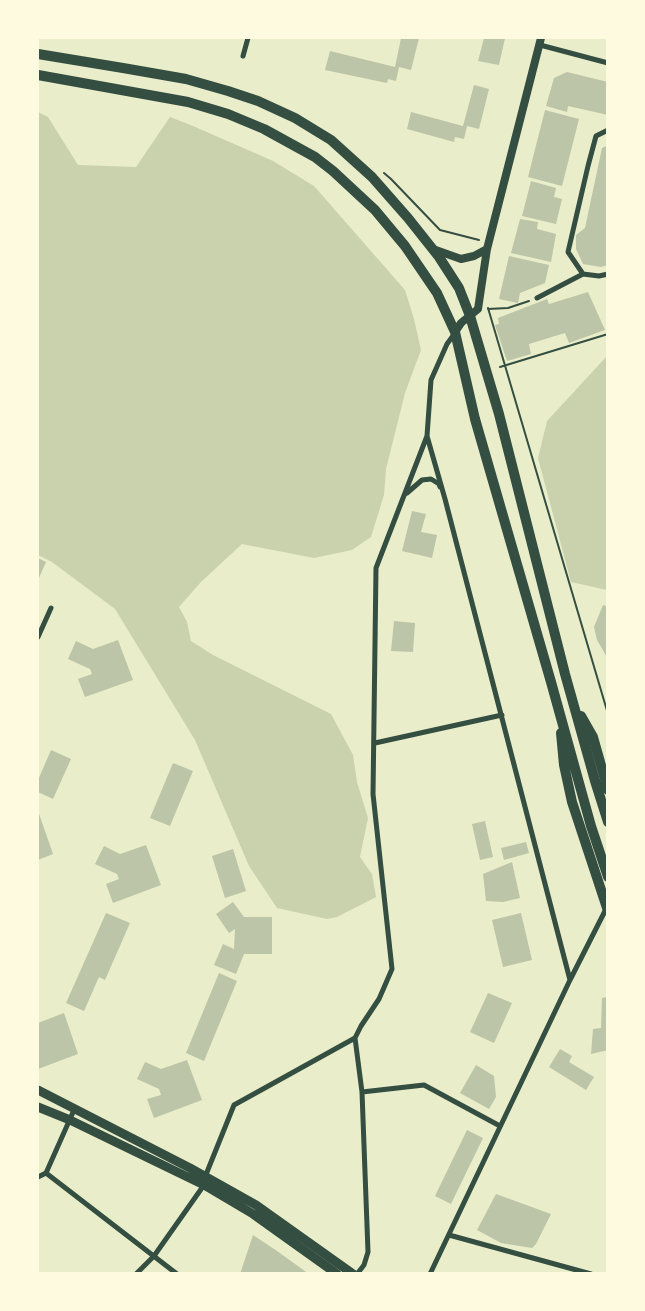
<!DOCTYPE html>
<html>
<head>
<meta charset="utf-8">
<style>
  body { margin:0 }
  #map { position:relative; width:645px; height:1311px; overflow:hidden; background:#e9edc9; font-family:"Playfair Display",serif }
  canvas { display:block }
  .frame { position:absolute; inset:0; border:39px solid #fefae0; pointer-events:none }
</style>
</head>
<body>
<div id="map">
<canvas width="645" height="1311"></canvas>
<div class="frame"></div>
</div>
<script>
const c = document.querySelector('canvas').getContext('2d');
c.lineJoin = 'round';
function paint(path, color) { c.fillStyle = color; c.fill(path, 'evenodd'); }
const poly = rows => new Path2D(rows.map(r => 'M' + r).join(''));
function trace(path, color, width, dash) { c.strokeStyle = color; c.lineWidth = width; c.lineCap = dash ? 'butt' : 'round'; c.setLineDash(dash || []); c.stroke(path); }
paint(poly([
  [38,112,48,117,78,165,136,167,170,117,193,126,273,161,314,186,405,290,414,319,421,350,405,393,386,469,384,495,371,537,352,550,314,558,242,544,201,582,179,607,187,622,191,641,213,655,331,714,353,755,357,782,368,818,360,857,372,874,376,897,337,917,327,919,277,908,249,866,195,740,115,609,52,562,38,555],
  [607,356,607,590,571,582,538,458,547,421]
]), '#cad2ad');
paint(poly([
  [401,38,419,38,411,70,399,67,396,81,388,79,387,83,325,70,330,51,395,67],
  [484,38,505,38,499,65,478,61],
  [567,72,608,82,608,115,568,106,567,112,546,106,554,78],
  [474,85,489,89,479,129,467,126,464,139,455,137,454,142,407,129,411,112,463,126],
  [545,110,579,119,562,186,528,177],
  [608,145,608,265,601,267,583,264,576,249,576,235,585,228,602,148],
  [531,181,556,188,554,197,562,199,556,224,522,216],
  [520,219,538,222,537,229,556,234,551,262,511,253],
  [509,256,549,265,545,283,520,293,518,303,499,299],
  [588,292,605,330,569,343,565,333,529,344,531,354,507,361,495,325,499,324,498,318,547,299,549,304],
  [412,511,426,514,421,532,437,535,432,558,402,551],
  [38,558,46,562,38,580],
  [603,605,608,607,608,659,597,640,594,627],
  [394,621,415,623,413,652,391,651],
  [118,640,133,680,85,697,78,679,92,674,90,669,68,659,76,641,93,649],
  [51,750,71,759,53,799,38,792,38,780],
  [173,763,193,771,170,826,150,818],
  [38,811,53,854,38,860],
  [485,821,493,857,480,860,472,824],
  [526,842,529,853,504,860,501,848],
  [146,845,161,885,113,903,106,884,119,879,117,874,95,864,104,846,120,854],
  [233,849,246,891,225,898,212,856],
  [512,862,520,898,503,902,486,901,483,874],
  [233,902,244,917,272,917,272,954,244,954,236,974,214,965,223,944,234,949,235,929,229,933,216,914],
  [106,913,130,923,105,980,99,977,84,1011,66,1003],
  [521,913,532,960,503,967,492,920],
  [219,973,237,981,204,1061,186,1053],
  [488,993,512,1003,494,1043,470,1032],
  [608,997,608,1050,591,1054,593,1029,601,1028,602,998],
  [64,1013,78,1054,38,1069,38,1023],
  [560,1049,572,1056,569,1062,594,1077,586,1090,549,1067],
  [187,1060,202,1100,154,1118,147,1099,161,1095,159,1089,137,1079,145,1062,161,1069],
  [476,1065,494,1076,496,1097,489,1109,460,1093],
  [467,1130,483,1138,451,1204,435,1196],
  [496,1194,551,1214,536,1244,532,1248,501,1243,477,1230],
  [253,1235,277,1251,309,1274,240,1274]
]), '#bcc5a7');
trace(poly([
  [384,173,391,179,440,230,479,240],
  [488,308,608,714],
  [488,309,508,308,529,301],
  [500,367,608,334]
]), '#344e41', 2);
trace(poly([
  [540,45,608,63],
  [243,56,248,38],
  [608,130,596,136,588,166,568,252,583,274,599,276,608,274],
  [537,298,583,274],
  [427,436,445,499,570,980],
  [407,493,422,480,431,479,439,484,440,487],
  [38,637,51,608],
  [375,743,502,715],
  [355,1038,362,1092,368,1252,364,1265,357,1274],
  [362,1092,424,1085,500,1126],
  [46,1173,177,1274],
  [46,1173,74,1110],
  [38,1177,46,1173],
  [449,1235,591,1274],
  [136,1274,154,1256,204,1185,205,1177,234,1105,355,1038,361,1026,379,999,392,969,373,794,376,568,427,436,431,380,447,344,455,333],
  [430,1274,570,980,606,909]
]), '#344e41', 5);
trace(poly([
  [433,249,461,259,474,256,487,249],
  [455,332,461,323,478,309,487,249,541,38]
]), '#344e41', 8);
trace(poly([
  [38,1090,190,1168,256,1205,353,1274],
  [38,1107,70,1120,204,1185,253,1214,337,1274]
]), '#344e41', 9);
trace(poly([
  [38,54,123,68,186,79,228,91,258,101,295,118,331,140,372,177,408,218,439,257,459,288,470,316,499,414,565,674,595,781,608,822],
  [38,75,188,102,228,114,264,129,315,157,333,171,375,210,405,246,437,293,455,332,475,419,551,682,591,826,608,877],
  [581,716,593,737,608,790],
  [561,733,564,765,572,802,608,911]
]), '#344e41', 10);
</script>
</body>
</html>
